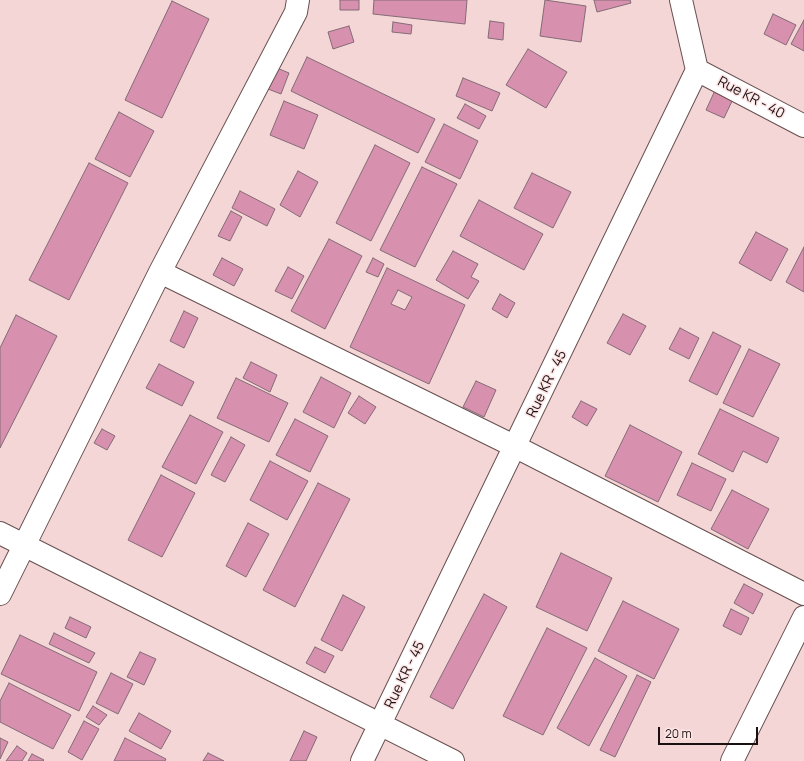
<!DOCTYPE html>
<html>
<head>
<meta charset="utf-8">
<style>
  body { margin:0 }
  #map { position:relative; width:804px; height:761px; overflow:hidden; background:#f4d6d6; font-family:Manrope,sans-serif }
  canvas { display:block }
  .scale { position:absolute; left:658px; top:727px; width:100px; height:18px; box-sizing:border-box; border:2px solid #1a1010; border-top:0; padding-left:5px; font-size:12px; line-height:14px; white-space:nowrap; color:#1a1010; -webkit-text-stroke:3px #fde4e5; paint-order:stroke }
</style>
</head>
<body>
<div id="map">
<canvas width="804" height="761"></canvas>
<div class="scale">20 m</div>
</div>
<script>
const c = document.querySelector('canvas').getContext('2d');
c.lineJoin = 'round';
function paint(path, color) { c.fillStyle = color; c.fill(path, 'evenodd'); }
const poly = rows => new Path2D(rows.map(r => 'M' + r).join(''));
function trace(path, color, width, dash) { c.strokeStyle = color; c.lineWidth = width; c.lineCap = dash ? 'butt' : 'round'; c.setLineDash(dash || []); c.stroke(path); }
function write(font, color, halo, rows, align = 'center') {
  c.font = font + ' Manrope,sans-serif'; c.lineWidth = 3; c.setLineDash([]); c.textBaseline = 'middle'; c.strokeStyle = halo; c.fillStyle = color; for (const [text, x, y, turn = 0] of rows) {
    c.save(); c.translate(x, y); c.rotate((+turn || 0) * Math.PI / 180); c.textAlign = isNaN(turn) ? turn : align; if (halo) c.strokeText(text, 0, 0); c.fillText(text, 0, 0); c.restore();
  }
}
const building = poly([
  [340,0,359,0,359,10,340,10,340,0],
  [374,0,467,0,465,24,373,14,374,0],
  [545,0,586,6,581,42,540,36,545,0],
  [594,0,630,0,631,3,597,12,594,0],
  [172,1,209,19,162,118,125,100,172,1],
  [773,14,796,25,786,45,764,34,773,14],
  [804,20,804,51,791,44,804,20],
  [490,21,504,23,503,40,488,38,490,21],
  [393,22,412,25,411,34,392,32,393,22],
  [349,26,354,42,333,49,328,32,349,26],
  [528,49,567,72,546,108,506,85,528,49],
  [307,57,435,119,418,153,291,91,307,57],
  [277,68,289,73,281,94,268,89,277,68],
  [463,78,500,93,492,111,456,96,463,78],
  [717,86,735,95,724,118,706,110,717,86],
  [284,101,318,115,304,149,270,135,284,101],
  [465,104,486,116,479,129,457,118,465,104],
  [119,112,154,131,130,177,95,159,119,112],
  [444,124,478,141,460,179,425,162,444,124],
  [375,145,410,163,371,241,336,223,375,145],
  [89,163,128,183,69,300,29,280,89,163],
  [422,167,457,184,415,267,380,250,422,167],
  [298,171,318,182,300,217,280,205,298,171],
  [532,173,571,192,553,228,514,208,532,173],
  [240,191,275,209,267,226,232,208,240,191],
  [479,200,543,234,524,270,460,236,479,200],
  [231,211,242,217,230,241,218,236,231,211],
  [756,232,788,249,771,281,739,263,756,232],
  [329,239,362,256,325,329,291,311,329,239],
  [804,247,804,292,786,282,804,247],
  [453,251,478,264,471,277,479,281,468,299,436,280,453,251],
  [222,258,243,269,234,286,213,275,222,258],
  [373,258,384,264,378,277,366,272,373,258],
  [288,267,304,276,292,299,275,291,288,267],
  [387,268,465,305,429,384,350,347,387,268],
  [398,290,412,297,405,310,391,304,398,290],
  [500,294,515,303,507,318,492,309,500,294],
  [184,311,198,318,184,348,170,341,184,311],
  [623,314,646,326,630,355,607,343,623,314],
  [16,315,57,336,0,448,0,348,16,315],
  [680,328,699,338,689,359,669,349,680,328],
  [713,332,741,346,717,395,689,381,713,332],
  [749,349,780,364,753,417,723,403,749,349],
  [251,362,277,375,270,392,243,378,251,362],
  [159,364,194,382,182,406,146,388,159,364],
  [321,377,351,393,334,428,303,412,321,377],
  [236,378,288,403,269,442,217,418,236,378],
  [476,381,496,390,484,417,463,407,476,381],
  [359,396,376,407,365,424,348,413,359,396],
  [581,401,597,409,587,426,572,417,581,401],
  [720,409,779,438,767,463,743,451,733,472,698,454,720,409],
  [190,415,223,432,196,484,162,467,190,415],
  [295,419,328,436,310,472,276,455,295,419],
  [630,425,682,452,658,502,605,476,630,425],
  [102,429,115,436,107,450,94,443,102,429],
  [231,437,245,445,225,482,211,475,231,437],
  [270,461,308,481,287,520,250,500,270,461],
  [692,463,726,479,711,511,677,495,692,463],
  [161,475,195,493,162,557,128,540,161,475],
  [318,483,350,499,295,607,263,590,318,483],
  [732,490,769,509,748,549,711,529,732,490],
  [248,523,269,534,246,577,226,566,248,523],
  [561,553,612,578,587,631,536,607,561,553],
  [744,584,763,594,753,614,734,603,744,584],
  [484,594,507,607,453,709,430,697,484,594],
  [343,595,365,607,342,651,321,640,343,595],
  [623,601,679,629,654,679,598,651,623,601],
  [731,609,749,618,741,635,723,626,731,609],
  [70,617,91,627,86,638,65,628,70,617],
  [547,628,587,648,543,735,503,716,547,628],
  [54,633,95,653,89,663,49,644,54,633],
  [20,635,97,672,79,711,1,674,20,635],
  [315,647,334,656,325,673,306,663,315,647],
  [140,652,156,659,144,685,127,677,140,652],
  [595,658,627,676,589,746,557,728,595,658],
  [111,673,133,684,118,714,96,703,111,673],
  [637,675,651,682,615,757,600,750,637,675],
  [9,683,71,715,53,749,0,722,0,701,9,683],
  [93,706,107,715,99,725,86,717,93,706],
  [139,713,171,731,161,749,129,731,139,713],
  [84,721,99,729,82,760,68,752,84,721],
  [304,731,317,737,306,761,290,761,304,731],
  [0,738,8,742,0,759,0,738],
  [125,738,166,759,165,761,114,761,125,738],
  [17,746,27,753,22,761,6,761,17,746],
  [208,753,224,761,203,761,208,753],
  [32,754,44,760,43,761,28,761,32,754]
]);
paint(building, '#d791af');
trace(building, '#836b75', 1);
const minor = poly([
  [697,70,804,126],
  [160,272,516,447,804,594],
  [0,533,453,761],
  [0,594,160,272,296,12,298,0],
  [362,761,697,70,681,0],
  [732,761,804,617]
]);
trace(minor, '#695050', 24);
trace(minor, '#fff', 22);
write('14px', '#1a1010', '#fde4e5', [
  ["Rue KR - 40",751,98,28],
  ["Rue KR - 45",547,384,-64],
  ["Rue KR - 45",405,675,-64]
]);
</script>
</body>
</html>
